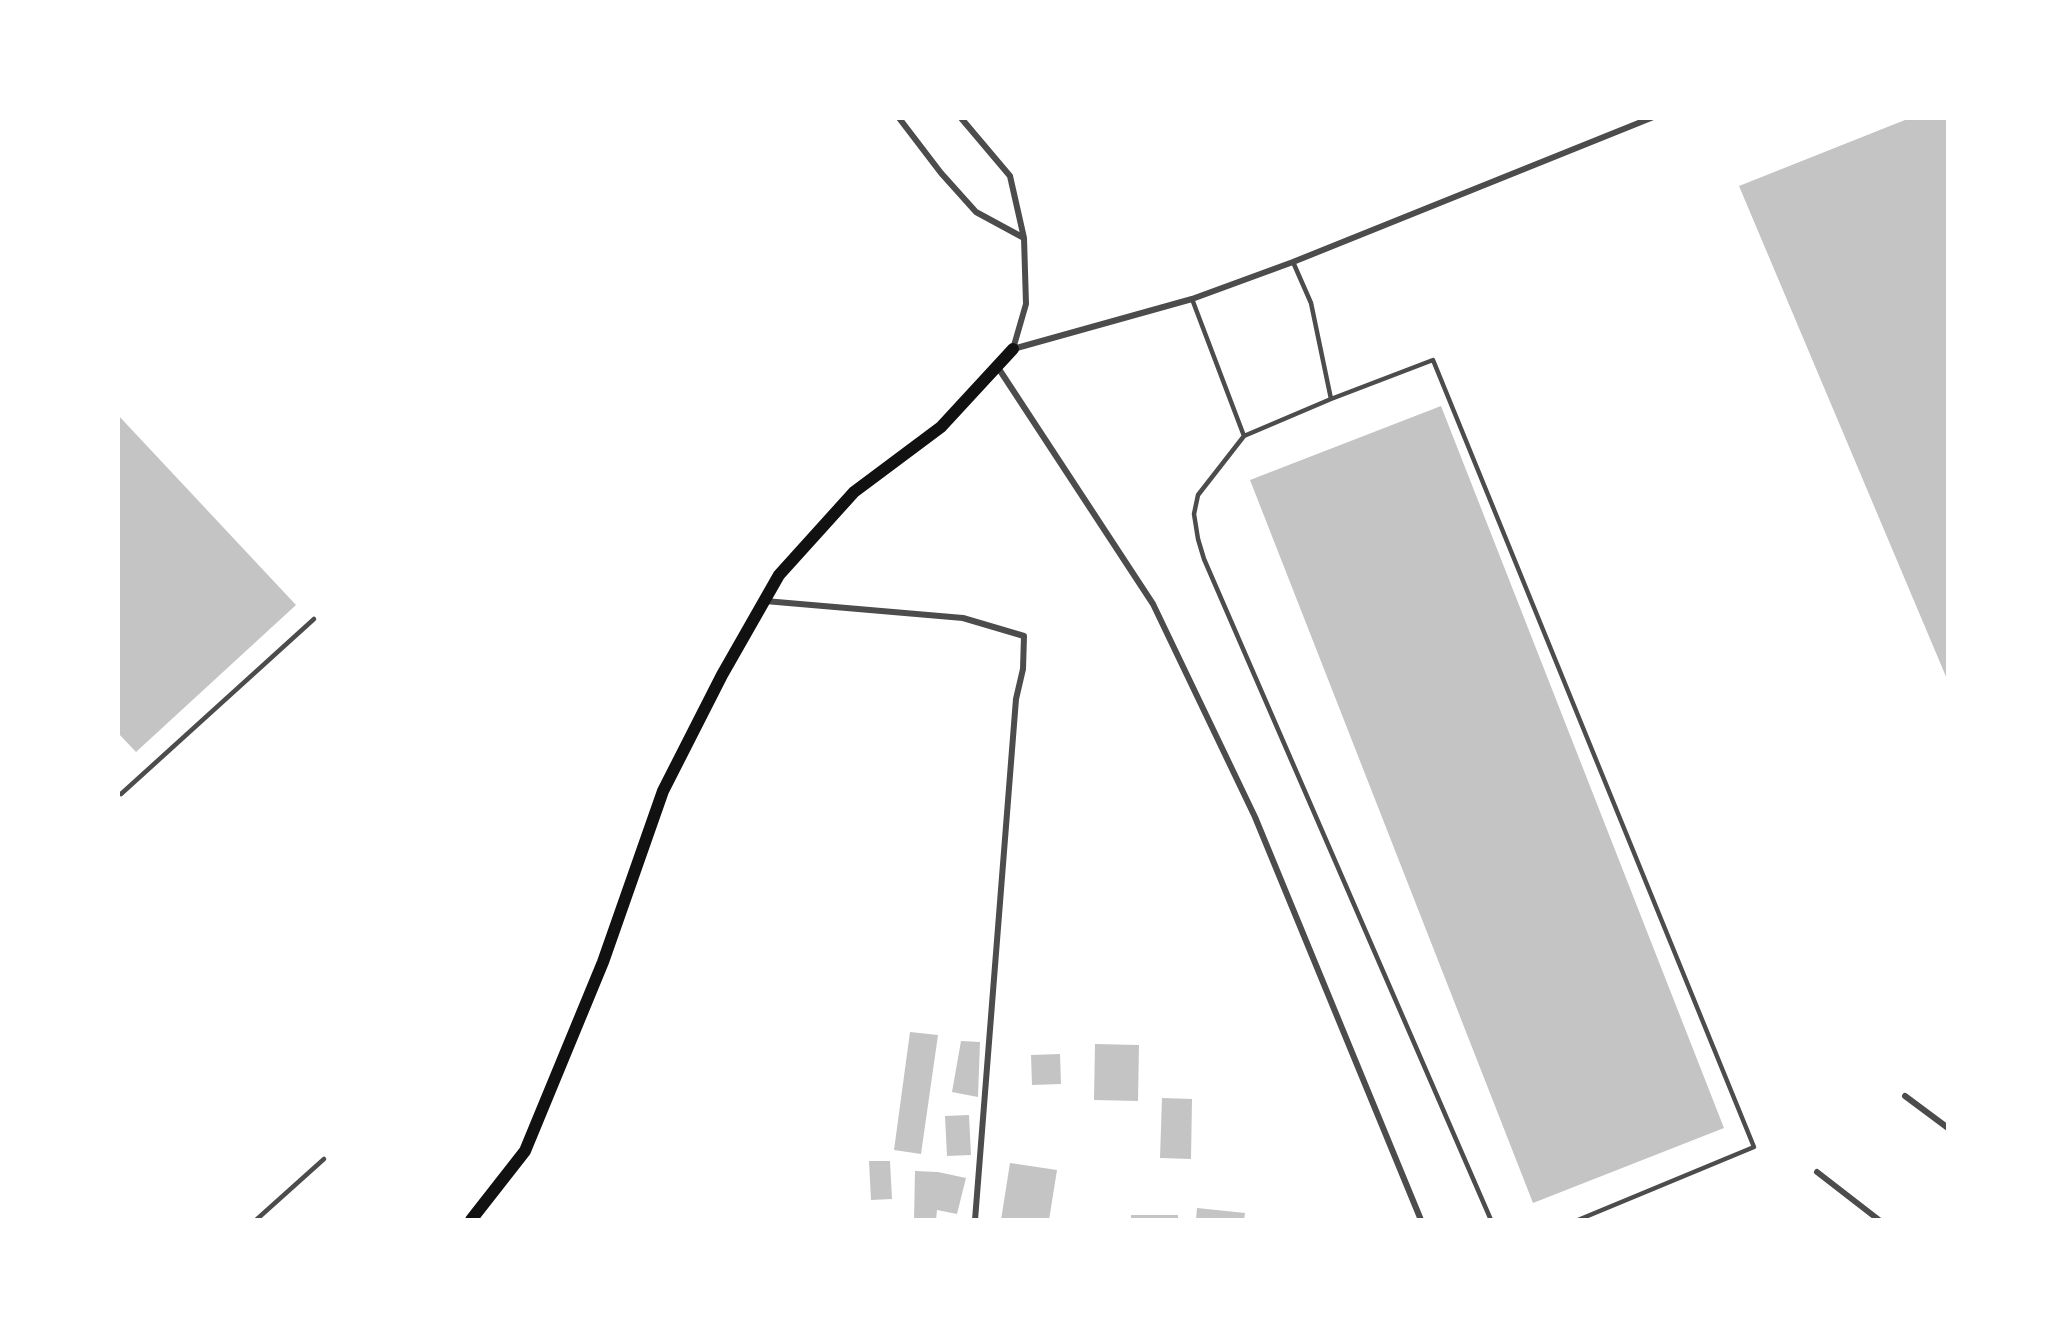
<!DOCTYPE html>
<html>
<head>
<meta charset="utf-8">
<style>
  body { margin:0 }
  #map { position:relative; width:2066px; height:1338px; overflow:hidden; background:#fff; font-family:Arial,sans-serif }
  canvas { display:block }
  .frame { position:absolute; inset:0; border:120px solid #fff; pointer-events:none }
</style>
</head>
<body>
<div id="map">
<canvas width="2066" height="1338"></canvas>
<div class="frame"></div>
</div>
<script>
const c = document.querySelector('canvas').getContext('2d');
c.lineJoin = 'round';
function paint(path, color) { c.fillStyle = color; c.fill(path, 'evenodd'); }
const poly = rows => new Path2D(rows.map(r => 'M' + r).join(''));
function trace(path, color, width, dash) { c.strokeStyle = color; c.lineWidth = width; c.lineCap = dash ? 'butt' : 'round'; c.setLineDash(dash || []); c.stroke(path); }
paint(poly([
  [1910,118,1947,118,1947,679,1739,186],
  [1441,406,1724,1128,1533,1203,1250,480],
  [118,415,296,605,136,752,118,733],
  [910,1032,938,1035,921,1154,894,1150],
  [961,1041,980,1042,978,1097,952,1092],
  [1095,1044,1139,1045,1138,1101,1094,1100],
  [1060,1054,1061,1084,1032,1085,1031,1055],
  [1162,1098,1192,1099,1191,1159,1160,1158],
  [969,1115,971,1155,947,1156,945,1116],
  [869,1161,890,1161,892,1199,871,1200],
  [1010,1163,1057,1170,1049,1220,1001,1220],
  [915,1171,938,1172,966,1178,957,1214,937,1210,936,1220,914,1220],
  [1197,1208,1245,1213,1244,1220,1196,1220],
  [1131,1215,1178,1215,1178,1220,1131,1220]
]), '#c4c4c4');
trace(poly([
  [1192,299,1244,436,1331,399,1311,303,1293,262],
  [1331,399,1433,360,1754,1147,1578,1220],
  [1244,436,1198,495,1194,514,1198,539,1204,559,1491,1220],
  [121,794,314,619],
  [256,1220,324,1159]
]), '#4c4c4c', 4.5);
trace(poly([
  [899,118,941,173,976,212,1024,238,1010,176,961,118],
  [1013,349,1192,299,1293,262,1651,118],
  [1013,349,1026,304,1024,238],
  [997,366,1153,604,1255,817,1421,1220],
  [765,601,963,618,1024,636,1023,669,1016,699,975,1220],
  [1905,1096,1948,1128],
  [1817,1172,1879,1220]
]), '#4c4c4c', 6);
trace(poly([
  [471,1220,525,1151,603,962,663,791,722,675,779,575,854,492,941,427,1013,349]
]), '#111', 12);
</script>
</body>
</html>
